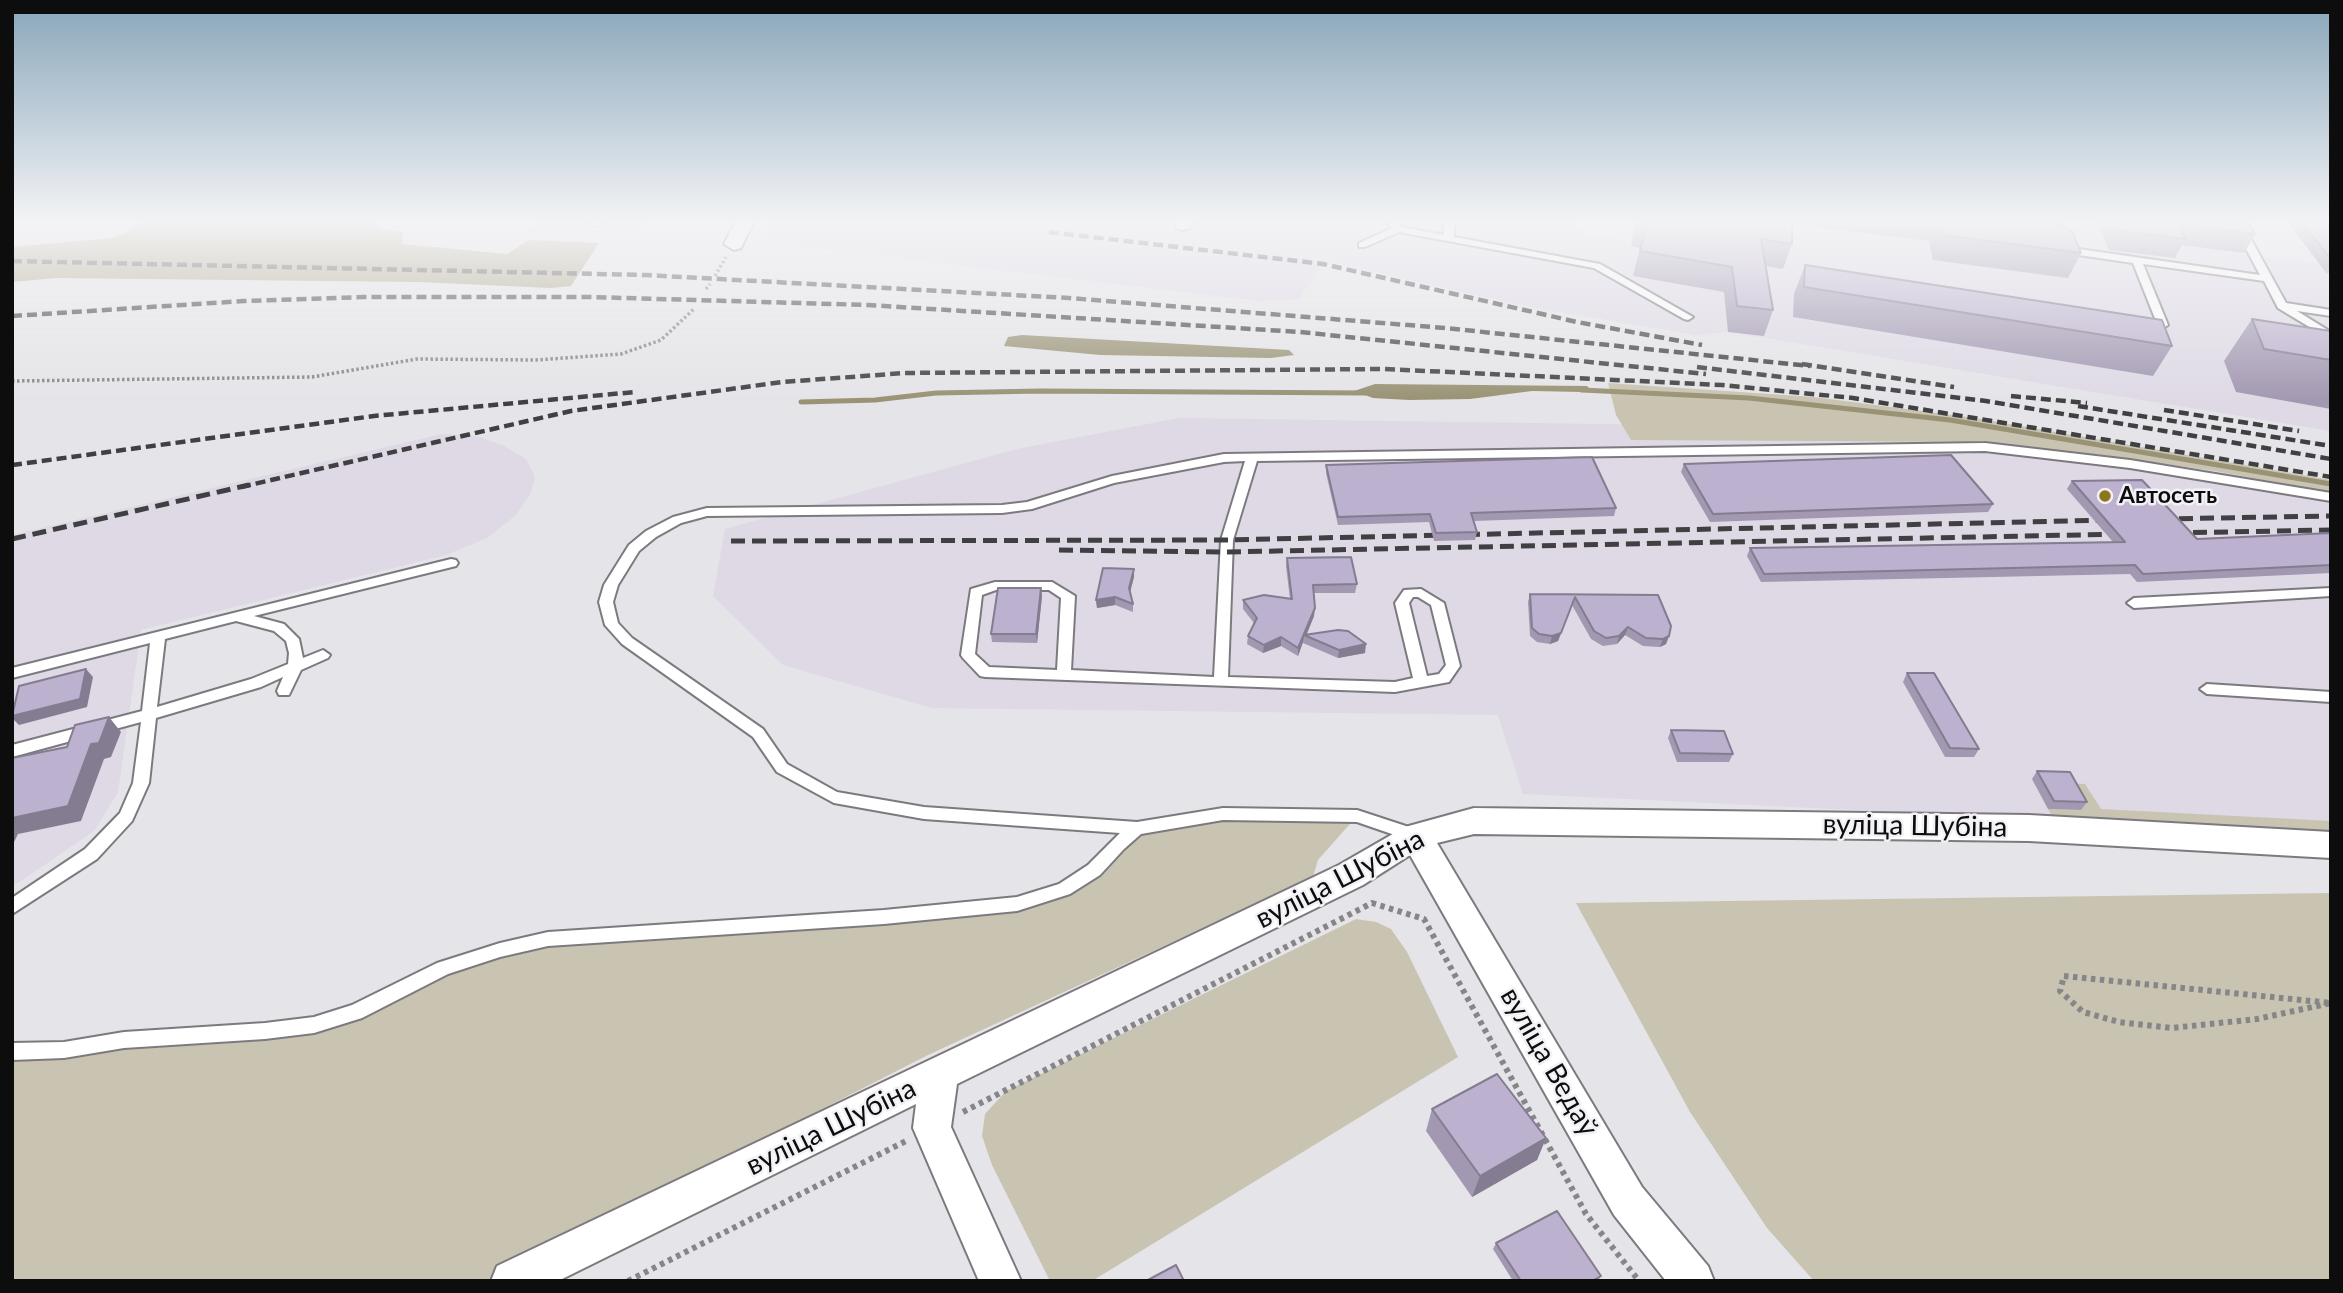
<!DOCTYPE html>
<html>
<head>
<meta charset="utf-8">
<style>
  body { margin:0 }
  #map { position:relative; width:2343px; height:1293px; overflow:hidden; background:#e5e4e8; font-family:Lato,sans-serif }
  canvas { display:block }
  .frame { position:absolute; inset:0; border:14px solid #0d0d0e; pointer-events:none }
</style>
</head>
<body>
<div id="map">
<canvas width="2343" height="1293"></canvas>
<div class="frame"></div>
</div>
<script>
const c = document.querySelector('canvas').getContext('2d');
c.lineJoin = 'round';
function paint(path, color) { c.fillStyle = color; c.fill(path, 'evenodd'); }
const poly = rows => new Path2D(rows.map(r => 'M' + r).join(''));
function trace(path, color, width, dash) { c.strokeStyle = color; c.lineWidth = width; c.lineCap = dash ? 'butt' : 'round'; c.setLineDash(dash || []); c.stroke(path); }
function write(font, color, halo, rows, align = 'center') {
  c.font = font + ' Lato,sans-serif'; c.lineWidth = 5; c.setLineDash([]); c.textBaseline = 'middle'; c.strokeStyle = halo; c.fillStyle = color; for (const [text, x, y, turn = 0] of rows) {
    c.save(); c.translate(x, y); c.rotate((+turn || 0) * Math.PI / 180); c.textAlign = isNaN(turn) ? turn : align; if (halo) c.strokeText(text, 0, 0); c.fillText(text, 0, 0); c.restore();
  }
}
paint(poly([
  [536,221,649,221,636,237,524,235],
  [771,221,1575,221,1577,230,1588,235,1632,241,1636,221,2181,221,2231,229,2244,253,2331,265,2331,431,1728,332,1696,335,1524,306,1326,261,1299,299,1259,301,760,242],
  [1179,418,1950,429,2331,490,2331,833,1523,794,1498,715,932,708,783,665,713,596,725,529,1017,449],
  [442,434,477,436,504,446,526,459,535,477,530,495,516,515,487,538,446,555,141,630,118,792,94,831,12,887,12,535]
]), '#ded9e5');
paint(poly([
  [1608,383,1814,397,1975,418,2331,480,2331,493,2215,471,2122,458,1973,442,1631,440,1616,415],
  [2066,783,2085,784,2101,809,2331,821,2331,835,2054,820,2048,809,2081,810],
  [1223,814,1357,816,1318,860,1313,877,928,1055,485,1281,12,1281,12,1052,314,1025,500,950,1017,904,1064,889,1137,828],
  [2331,893,2331,1281,1814,1281,1767,1228,1690,1112,1576,903],
  [1356,919,1376,922,1391,929,1407,952,1458,1057,1092,1281,1050,1281,992,1165,982,1136,985,1114,1006,1091]
]), '#c9c4b1');
paint(poly([
  [142,221,377,221,377,228,403,232,402,244,507,254,529,240,599,243,571,286,551,288,418,282,56,278,12,282,12,247,112,238,129,231]
]), '#aea688');
paint(poly([
  [1022,335,1289,350,1294,355,1271,358,1100,355,1004,346,1008,337],
  [1375,384,1587,386,1591,390,1582,392,1532,391,1470,399,1409,400,1373,398,1354,391]
]), '#999274');
trace(poly([
  [1582,390,1749,398,1950,420,2331,484],
  [801,402,875,400,936,393,1041,391,1367,393]
]), '#999274', 5);
const lane = poly([
  [592,221,602,221,595,226,592,225,592,221],
  [1385,221,1395,221,1401,227,1444,235,1444,221,1454,221,1454,237,1600,264,1693,317,1688,320,1684,319,1594,268,1399,232,1365,247,1359,247,1359,243,1392,228,1385,221],
  [2231,221,2241,221,2286,303,2331,310,2331,316,2297,311,2331,332,2331,340,2278,308,2264,281,2143,264,2168,325,2163,328,2146,325,2146,321,2156,321,2133,263,2065,253,2060,250,2065,247,2260,275,2231,221],
  [1985,443,2130,460,2331,493,2331,501,2130,468,1985,451,1257,461,1233,540,1228,677,1395,682,1413,678,1395,603,1404,590,1421,589,1444,603,1460,666,1449,682,1395,692,985,677,980,676,963,658,961,655,971,589,995,582,1052,582,1075,596,1071,670,1214,677,1221,540,1245,461,1224,462,1114,483,1032,509,1002,513,707,516,681,523,656,537,639,551,618,585,613,602,618,623,632,638,763,729,787,764,837,792,924,807,1137,822,1223,808,1357,810,1421,831,1423,836,1421,841,1415,842,1357,822,1223,820,1141,834,1124,849,1100,875,1070,894,1017,911,884,924,548,946,500,957,448,974,362,1018,314,1033,265,1039,124,1048,64,1058,12,1060,12,1043,64,1042,124,1032,265,1023,314,1017,352,1005,437,963,500,943,548,932,884,910,1017,897,1059,884,1088,865,1120,833,924,819,834,803,777,772,753,737,622,644,605,625,599,602,604,585,629,545,646,531,673,517,707,508,1002,505,1027,502,1112,476,1224,454,1985,443],
  [996,590,1049,590,1061,598,1057,670,989,667,975,654,982,595,996,590],
  [1413,597,1418,597,1431,605,1446,665,1439,674,1427,676,1409,603,1413,597],
  [451,559,456,560,458,563,456,566,254,616,284,624,299,639,303,658,323,650,330,655,328,658,301,670,289,695,279,695,277,691,283,677,261,687,156,718,149,783,132,821,97,859,12,914,12,898,85,849,120,813,133,783,141,722,12,757,12,745,142,711,150,643,12,678,12,668,451,559],
  [236,621,274,631,286,641,289,653,288,664,251,679,157,707,165,639,236,621],
  [2331,588,2331,596,2134,608,2127,603,2134,598,2331,588],
  [2207,684,2331,692,2331,702,2207,694,2200,689,2207,684]
]);
const street = poly([
  [736,221,754,221,741,248,734,250,724,244,736,221],
  [1175,221,1193,221,1190,228,1183,230,1176,228,1175,221],
  [1474,808,2029,815,2331,832,2331,858,2029,841,1474,834,1437,843,1642,1187,1708,1266,1714,1281,1666,1281,1614,1215,1410,855,1363,885,957,1084,951,1127,1021,1281,979,1281,913,1128,916,1104,558,1281,491,1281,497,1266,1339,865,1405,827,1474,808]
]);
trace(lane, '#7c7a7f', 4);
trace(street, '#7c7a7f', 4);
trace(poly([
  [715,276,726,257],
  [706,289,710,284],
  [12,381,312,377,417,359,536,360,621,354,661,340,695,308]
]), '#868588', 3.5, [2.5, 2.5]);
trace(poly([
  [2064,976,2331,1003,2257,1019,2172,1028,2119,1022,2083,1012,2060,991,2064,976],
  [963,1112,1372,903,1424,919,1586,1214,1639,1281],
  [628,1281,906,1141]
]), '#868588', 6, [4.5, 4.5]);
paint(lane, '#fff');
paint(street, '#fff');
trace(poly([
  [1049,232,1323,264,1577,322,1702,345],
  [12,261,646,275,1069,298,1445,328,1810,366],
  [12,316,243,301,363,297,591,297,868,305,1300,332,1706,374],
  [1802,364,1954,387],
  [1697,367,1986,401,2331,459],
  [2011,396,2087,403],
  [2078,406,2331,446],
  [2164,410,2299,431],
  [12,465,374,416,635,392],
  [241,487,571,411,782,382,905,373,1385,369,1722,385,1853,398,2331,477]
]), '#404042', 4.5, [10, 5]);
trace(poly([
  [2158,519,2331,516],
  [2172,533,2331,530],
  [12,539,249,485],
  [731,541,1227,540,2113,520],
  [1059,550,1226,552,2127,534]
]), '#404042', 5, [14, 7]);
paint(poly([
  [1636,221,2066,221,2063,227,2081,253,2068,278,1933,260,1929,241,1792,224,1792,244,1783,269,1766,266,1773,310,1764,336,1728,332,1724,292,1633,276,1640,248,1631,246],
  [2096,221,2248,221,2255,234,2244,253,2182,245,2175,258,2109,250],
  [2287,221,2331,221,2331,271,2327,274],
  [1805,265,2172,346,2153,376,1793,317,1794,294],
  [2252,319,2331,331,2331,409,2236,392,2224,361],
  [1684,464,1993,504,1988,512,1710,522,1681,472],
  [1326,465,1616,508,1614,516,1474,521,1477,532,1475,540,1434,541,1429,522,1338,525,1326,473],
  [2072,481,2197,539,2331,533,2331,573,2137,582,2130,574,1761,582,1747,556,1750,548,2113,542,2067,489],
  [1287,558,1357,584,1355,593,1314,593,1314,616,1306,635,1365,653,1338,658,1303,643,1303,642,1298,656,1281,646,1263,653,1247,644,1248,636,1254,623,1243,609,1243,600,1290,599,1286,566],
  [1134,577,1130,592,1133,604,1133,612,1115,605,1097,608,1096,600],
  [1530,594,1658,595,1669,636,1666,644,1660,647,1643,646,1625,635,1617,644,1603,646,1591,639,1572,605,1558,641,1550,644,1537,642,1530,636,1528,602],
  [1042,596,1037,643,992,642,991,634],
  [1907,673,1979,749,1974,757,1945,757,1903,682],
  [1671,730,1733,754,1729,762,1677,762,1668,738],
  [2037,771,2087,802,2081,810,2048,809,2032,779],
  [1432,1109,1546,1138,1537,1160,1472,1197,1426,1131],
  [1496,1243,1601,1276,1598,1281,1513,1281,1493,1249]
]), '#a298b1');
paint(poly([
  [2064,221,2066,221,2055,244,2046,250,2058,225],
  [1134,569,1134,577,1129,596,1129,588],
  [1041,588,1042,596,1037,643,1036,634],
  [1115,597,1115,605,1097,608,1096,600],
  [1575,597,1558,641,1550,644,1552,636],
  [1315,608,1314,616,1306,636,1304,635,1303,642,1298,656,1298,648],
  [1628,627,1625,635,1617,644,1619,636],
  [1669,636,1666,644,1660,647,1663,639],
  [1281,637,1281,646,1263,653,1264,645],
  [1366,644,1365,653,1338,658,1339,650],
  [86,669,93,677,87,707,19,725,12,718,12,716],
  [109,717,121,732,111,757,104,759,81,821,18,834,12,846,12,818,91,744],
  [1546,1138,1537,1160,1472,1197,1480,1176]
]), '#847c90');
const building = poly([
  [1638,221,1792,221,1792,244,1761,239,1773,310,1737,306,1732,267,1640,251,1647,223,1638,221],
  [1941,221,2064,221,2058,225,2072,231,2081,253,1944,235,1941,221],
  [2114,221,2248,221,2255,234,2178,224,2186,239,2119,231,2114,221],
  [2301,221,2324,221,2331,231,2331,259,2301,221],
  [1805,265,2162,320,2172,346,1804,287,1805,265],
  [2252,319,2331,331,2331,360,2264,349,2252,319],
  [1951,455,1993,504,1713,514,1684,464,1951,455],
  [1592,457,1616,508,1471,513,1477,532,1436,533,1430,514,1338,517,1326,465,1592,457],
  [2142,480,2197,539,2331,533,2331,565,2143,574,2135,565,1764,574,1750,548,2125,542,2072,481,2142,480],
  [1351,557,1357,584,1313,585,1315,608,1298,648,1281,637,1264,645,1248,636,1257,618,1243,600,1264,595,1292,599,1287,558,1351,557],
  [1103,568,1134,569,1129,588,1133,604,1115,597,1096,600,1103,568],
  [998,588,1041,588,1036,634,991,634,998,588],
  [1530,594,1658,595,1671,626,1669,636,1663,639,1646,638,1628,627,1619,636,1606,638,1594,631,1575,597,1561,633,1552,636,1539,634,1532,628,1530,594],
  [1338,630,1348,631,1366,644,1339,650,1304,635,1338,630],
  [86,669,80,699,12,716,19,686,86,669],
  [1907,673,1934,673,1979,749,1950,748,1907,673],
  [109,717,99,743,91,744,68,806,12,818,12,758,67,747,75,725,109,717],
  [1671,730,1724,731,1733,754,1680,753,1671,730],
  [2037,771,2070,772,2087,802,2054,801,2037,771],
  [1497,1074,1546,1138,1480,1176,1432,1109,1497,1074],
  [1557,1211,1601,1276,1592,1281,1521,1281,1496,1243,1557,1211],
  [1176,1265,1184,1281,1146,1281,1176,1265]
]);
paint(building, '#bcb1ce');
trace(building, '#847c90', 2);
const sky = c.createLinearGradient(0, 0, 0, 402);
sky.addColorStop(0, '#88a6ba');
sky.addColorStop(0.55, '#f3f3f5');
sky.addColorStop(1, '#f3f3f500');
c.fillStyle = sky;
c.fillRect(0, 0, 2343, 402);
for (const [x, y, r, color] of [
  [2105,496,7,"#8d771c"]
]) { const dot = new Path2D(); dot.arc(x, y, r, 0, 2 * Math.PI); c.fillStyle = color; c.fill(dot); trace(dot, '#f3f1f6', 2.5); }
write('bold 23px', '#0d0d0e', '#f3f1f6', [
  ["Автосеть",2119,496]
], 'left');
write('28px', '#0d0d0e', '#f3f1f6', [
  ["вуліца Шубіна",1915,826,1],
  ["вуліца Шубіна",1340,879,-27],
  ["вуліца Ведаў",1549,1062,60],
  ["вуліца Шубіна",831,1127,-26]
]);
</script>
</body>
</html>
